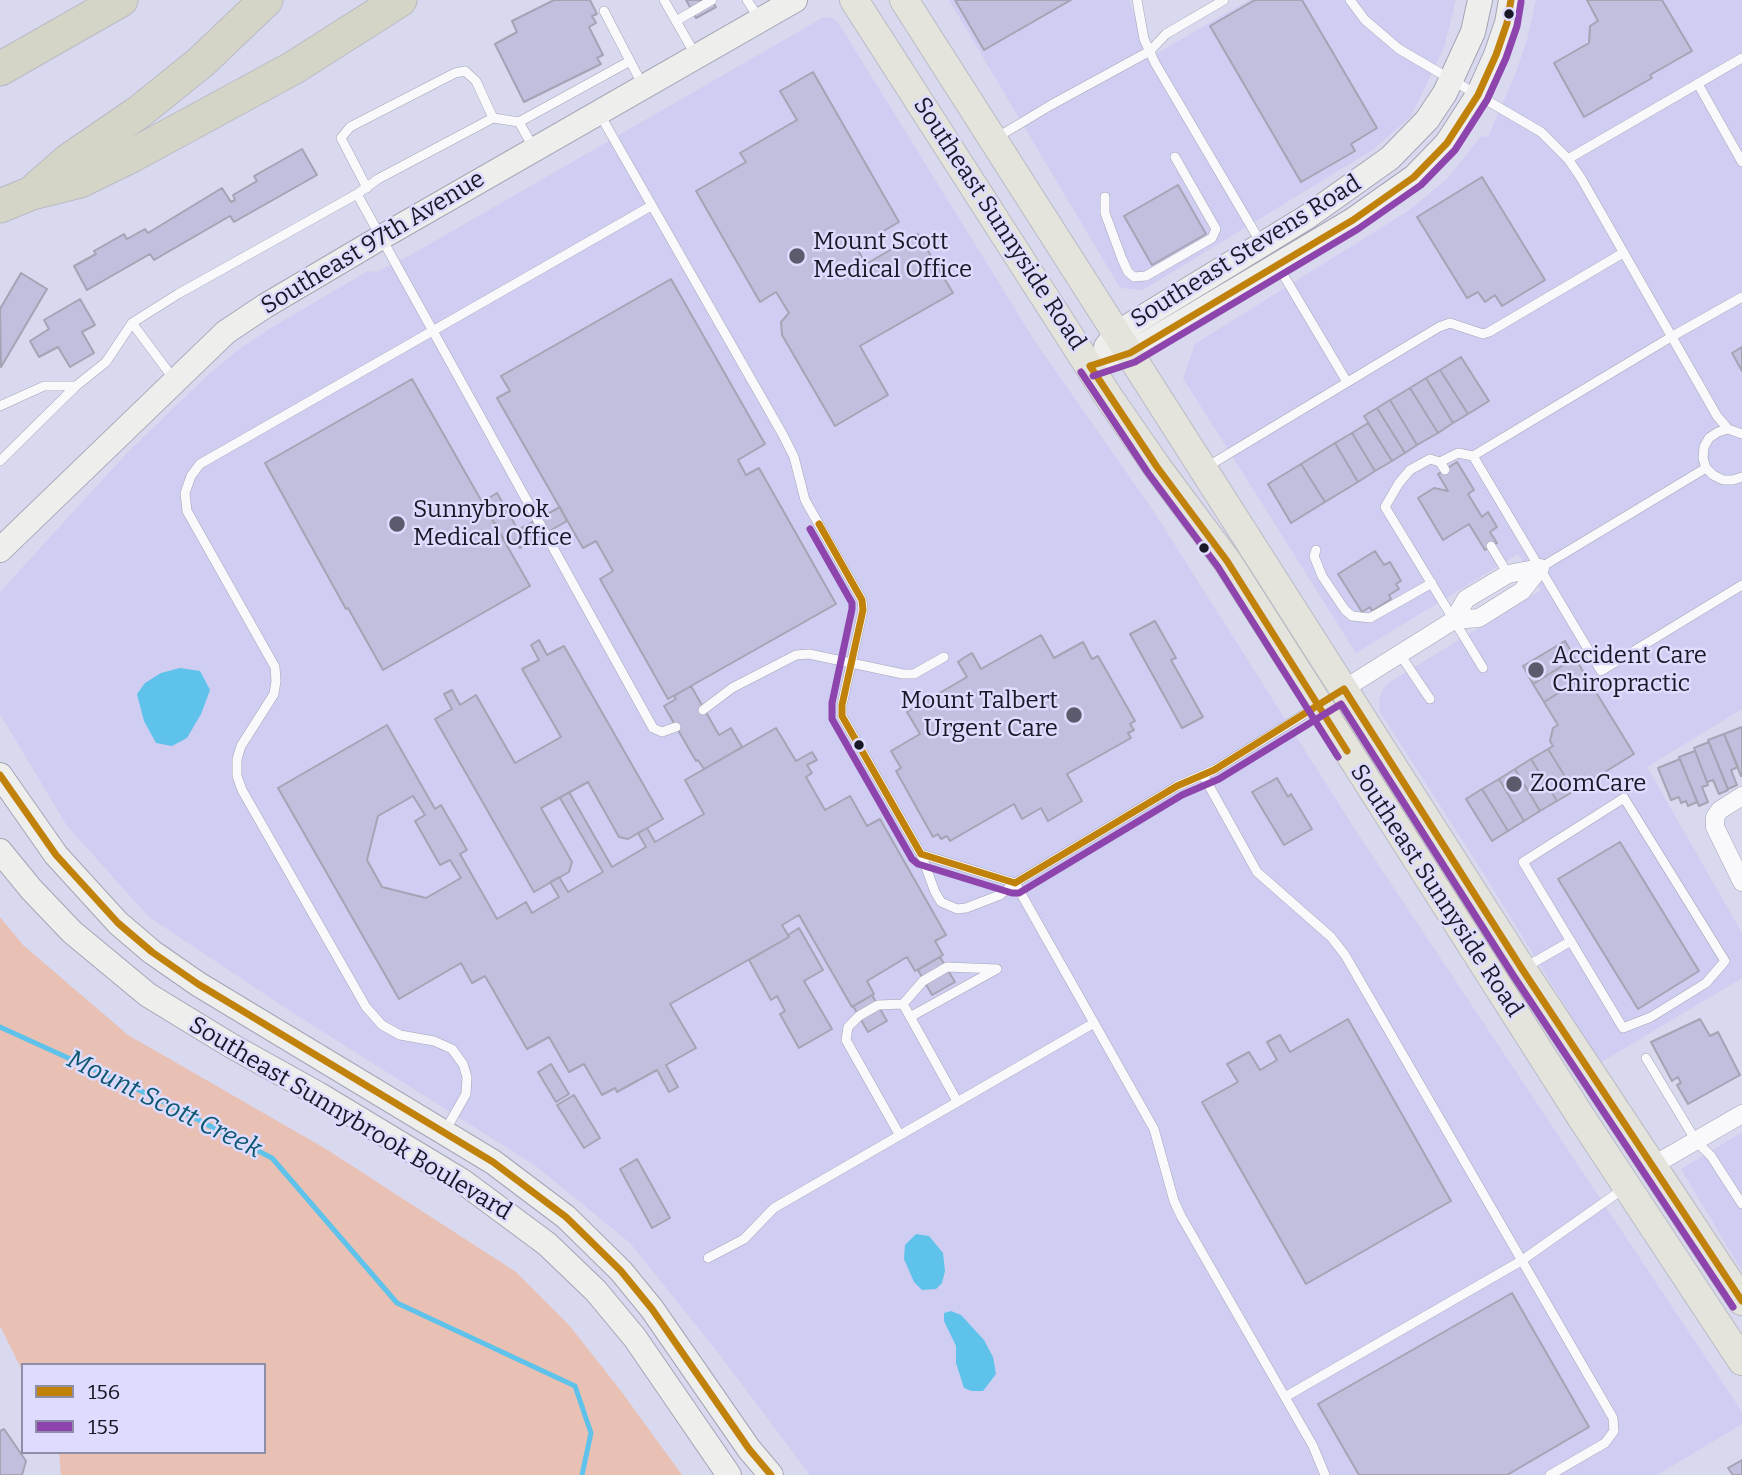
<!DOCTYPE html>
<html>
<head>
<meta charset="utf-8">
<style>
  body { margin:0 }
  #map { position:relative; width:1742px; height:1475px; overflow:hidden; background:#d8d8ee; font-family:Bitter,serif }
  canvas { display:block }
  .legend { position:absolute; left:21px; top:1363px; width:245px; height:91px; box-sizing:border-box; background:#dedcfe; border:2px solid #8f8ea8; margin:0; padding:9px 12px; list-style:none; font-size:21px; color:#191827 }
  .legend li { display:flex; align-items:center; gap:14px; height:35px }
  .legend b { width:35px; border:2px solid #8f8ea8 }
</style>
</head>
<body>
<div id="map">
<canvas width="1742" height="1475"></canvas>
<ul class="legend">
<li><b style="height:9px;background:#c0820a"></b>156</li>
<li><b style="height:9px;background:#8e44ad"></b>155</li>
</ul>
</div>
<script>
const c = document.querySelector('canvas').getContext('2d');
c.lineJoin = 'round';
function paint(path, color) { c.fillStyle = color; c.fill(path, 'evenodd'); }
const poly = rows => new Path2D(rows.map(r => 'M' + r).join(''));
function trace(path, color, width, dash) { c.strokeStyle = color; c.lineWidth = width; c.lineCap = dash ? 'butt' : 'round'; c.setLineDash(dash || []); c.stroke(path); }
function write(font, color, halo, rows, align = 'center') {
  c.font = font + ' Bitter,serif'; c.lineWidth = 5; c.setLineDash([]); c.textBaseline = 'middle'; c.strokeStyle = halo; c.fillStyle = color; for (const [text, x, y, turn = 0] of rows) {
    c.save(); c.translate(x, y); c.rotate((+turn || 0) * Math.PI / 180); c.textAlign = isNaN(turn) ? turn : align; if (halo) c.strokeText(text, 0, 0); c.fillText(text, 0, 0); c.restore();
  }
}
paint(poly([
  [949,0,1129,0,1149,58,1249,0,1456,0,1444,48,1411,116,1374,149,1143,290,1120,288],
  [1536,0,1742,0,1742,709,1647,767,1742,933,1742,978,1600,1063,1479,866,1380,712,1379,699,1383,689,1390,682,1541,590,1518,554,1356,653,1183,378,1195,344,1408,211,1447,179,1481,136,1488,137,1516,72,1527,40],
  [824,17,832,18,839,24,1036,343,1154,512,1356,831,1742,1412,1742,1424,1657,1475,810,1475,716,1350,630,1243,536,1166,290,1011,149,917,67,826,0,714,0,592,126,454,209,374,238,350,271,328,368,271,377,272,409,256],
  [1741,1133,1742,1135,1742,1271,1681,1169]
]), '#cfcdf2');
paint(poly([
  [0,917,23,945,128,1035,326,1149,516,1272,569,1325,621,1391,682,1475,61,1475,59,1452,264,1452,264,1365,23,1365,23,1372,0,1326]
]), '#e9c0b4');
paint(poly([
  [180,668,200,671,210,690,201,714,187,738,172,746,156,743,144,721,137,694,145,683,161,673],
  [916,1234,929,1236,943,1253,945,1271,942,1283,936,1289,922,1290,914,1282,904,1259,905,1245],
  [951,1311,961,1315,984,1340,993,1357,996,1374,983,1391,972,1391,964,1388,956,1363,956,1346,944,1321,944,1313]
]), '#5ec2ea');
trace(poly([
  [0,1027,154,1097,272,1158,397,1303,575,1386,591,1433,582,1475]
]), '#5ec2ea', 5);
const building = poly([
  [554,0,590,0,597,14,592,16,596,23,589,27,603,55,597,58,601,64,524,102,495,44,517,32,512,21,554,0],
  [686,0,711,0,716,7,696,18,686,0],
  [955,0,1071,0,984,50,955,0],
  [1255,0,1302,0,1377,128,1351,144,1355,151,1301,182,1210,26,1255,0],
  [1587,0,1662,0,1692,51,1650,75,1652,78,1584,117,1554,63,1589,43,1590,26,1598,21,1587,0],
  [813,72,899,222,856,247,866,264,918,234,953,293,860,346,888,395,835,426,782,335,781,322,789,313,776,292,760,302,696,191,746,162,740,153,797,120,780,91,813,72],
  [302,149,317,175,234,222,230,216,154,260,150,254,87,290,74,266,96,254,94,251,124,234,127,239,145,229,148,233,222,188,231,202,235,200,233,195,257,181,254,176,302,149],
  [1482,177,1545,280,1502,306,1495,295,1485,302,1478,292,1467,298,1417,217,1482,177],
  [1178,185,1206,234,1152,265,1124,216,1178,185],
  [21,273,47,289,1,367,0,309,21,273],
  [671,279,765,444,738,460,746,475,759,468,836,604,668,699,600,579,613,571,596,541,583,548,497,398,510,391,501,376,671,279],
  [80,299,95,325,82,332,94,353,70,367,58,347,39,357,30,341,49,329,44,320,80,299],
  [1742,347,1742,371,1732,353,1742,347],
  [1461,357,1489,401,1468,414,1440,370,1461,357],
  [1440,370,1468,414,1453,423,1426,378,1440,370],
  [1426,378,1453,423,1438,433,1410,388,1426,378],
  [412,379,530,586,383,670,348,608,346,609,265,463,412,379],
  [1410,388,1438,433,1417,445,1390,400,1410,388],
  [1390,400,1417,445,1405,453,1377,408,1390,400],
  [1377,408,1405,453,1392,461,1364,416,1377,408],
  [1368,423,1392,461,1375,471,1352,433,1368,423],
  [1352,433,1375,471,1358,482,1335,443,1352,433],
  [1335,443,1358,482,1325,502,1301,464,1335,443],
  [1457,462,1474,490,1468,494,1482,517,1488,512,1497,527,1490,532,1497,543,1485,550,1469,524,1443,540,1418,498,1434,488,1448,491,1438,474,1457,462],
  [1301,464,1325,502,1291,523,1268,484,1301,464],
  [497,493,518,530,560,507,567,521,520,548,515,540,507,545,482,502,497,493],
  [1375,551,1384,565,1390,562,1401,581,1396,584,1399,589,1389,595,1391,599,1372,611,1370,607,1362,612,1338,574,1375,551],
  [1155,621,1176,658,1171,660,1203,717,1182,728,1130,634,1155,621],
  [1041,635,1054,658,1083,642,1092,659,1098,656,1135,721,1130,724,1134,730,1128,733,1131,738,1067,774,1082,801,1048,821,1041,808,1022,819,1014,804,950,841,947,836,941,839,938,834,933,837,896,771,901,768,891,751,920,734,907,712,967,677,958,662,965,657,972,653,981,669,1041,635],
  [539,640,547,655,564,646,663,819,628,839,619,837,588,782,541,808,572,862,569,872,534,892,435,719,452,709,444,694,452,690,460,705,476,695,515,763,561,737,522,669,539,660,531,645,539,640],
  [1565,641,1575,658,1533,684,1523,666,1565,641],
  [1575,658,1586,676,1544,702,1533,684,1575,658],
  [1586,676,1634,754,1574,791,1548,749,1553,746,1550,741,1553,728,1558,725,1544,702,1586,676],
  [691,686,719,735,731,728,742,747,704,769,698,760,696,761,664,706,676,699,674,696,691,686],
  [387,725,435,809,441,805,467,850,460,854,497,919,526,902,532,913,559,897,550,882,559,877,568,892,603,872,560,798,569,792,612,867,646,847,638,833,647,828,655,842,704,814,685,780,776,728,796,761,812,752,817,760,807,765,812,773,806,777,825,810,850,796,867,826,880,819,946,935,935,941,943,955,915,971,907,957,867,981,874,994,852,1007,799,915,782,925,789,937,670,1004,696,1048,666,1065,678,1087,669,1092,657,1070,617,1092,615,1088,602,1095,584,1064,569,1072,549,1037,527,1049,485,976,472,983,461,963,399,999,278,788,387,725],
  [413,796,425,815,415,821,440,865,450,860,461,878,426,898,382,887,367,860,378,816,413,796],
  [1742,727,1742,776,1741,776,1724,734,1742,727],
  [1724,734,1738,767,1731,770,1737,785,1728,789,1708,740,1724,734],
  [1709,742,1728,790,1719,794,1713,780,1707,782,1694,748,1709,742],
  [1548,749,1574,791,1557,801,1531,759,1548,749],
  [1695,751,1708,785,1702,787,1708,802,1699,806,1679,757,1695,751],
  [1531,759,1557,801,1540,811,1515,769,1531,759],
  [1680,759,1697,802,1688,806,1686,801,1681,803,1679,797,1671,800,1658,768,1680,759],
  [1515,769,1540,811,1524,821,1499,779,1515,769],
  [1277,778,1288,797,1291,794,1312,829,1284,845,1252,792,1277,778],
  [1499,779,1524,821,1508,831,1482,789,1499,779],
  [1482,789,1508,831,1492,841,1466,799,1482,789],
  [1620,842,1699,971,1638,1009,1558,879,1620,842],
  [799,928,823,970,804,981,832,1029,799,1048,780,1014,785,1011,777,996,771,1000,749,960,789,937,788,935,799,928],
  [940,957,955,982,932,995,918,970,940,957],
  [872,995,887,1021,868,1032,853,1006,872,995],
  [1348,1019,1451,1201,1306,1284,1202,1102,1238,1082,1227,1064,1249,1052,1260,1070,1277,1060,1267,1042,1280,1035,1290,1052,1348,1019],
  [1700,1019,1710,1036,1718,1032,1740,1075,1688,1104,1677,1085,1681,1083,1678,1077,1672,1081,1651,1042,1700,1019],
  [551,1064,569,1094,556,1102,538,1072,551,1064],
  [574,1095,600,1138,584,1148,557,1105,574,1095],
  [637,1159,670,1218,652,1228,620,1169,637,1159],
  [1512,1293,1589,1427,1507,1475,1359,1475,1318,1404,1512,1293],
  [4,1429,26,1461,22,1475,0,1475,0,1431,4,1429],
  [1742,1460,1742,1475,1733,1475,1728,1468,1742,1460]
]);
paint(building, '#c1bede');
trace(building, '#a5a4b5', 2);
const lane = poly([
  [664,0,696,56],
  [747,0,759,18],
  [1137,0,1144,39,1155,63,1261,243],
  [1350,0,1365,20,1399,49,1541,132,1568,159,1581,178,1717,416,1728,429],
  [604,11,642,84],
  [676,21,712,0],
  [1698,84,1742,162],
  [599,113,783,435,794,457,805,500,862,600,863,610,842,705,842,716,921,854,935,892,941,902,957,909,966,908,1000,895,1015,883,1177,786,1214,770,1316,707],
  [519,122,630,61],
  [996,138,1051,105,1150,51,1166,34,1224,0],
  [1568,159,1742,58],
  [367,188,341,138,350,127,455,73,465,71,476,81,493,118],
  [357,194,653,728,662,732,676,727],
  [1105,197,1105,213,1122,259,1128,272,1134,277,1146,276,1212,238,1216,229,1175,157],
  [1278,266,1347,382],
  [173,378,132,323,178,294,357,194,378,179,493,118,519,122,533,147],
  [0,406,44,386,76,386],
  [1742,434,1728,429,1718,432,1709,438,1704,447,1703,458,1706,468,1713,475,1723,480,1733,480,1742,477],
  [1473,456,1601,671,1742,585],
  [0,461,76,386,106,362,132,323],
  [1440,462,1458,453,1473,456,1671,337,1742,297],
  [1205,468,1439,327,1450,323,1483,334,1489,332,1623,253],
  [1445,470,1440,462,1430,459,1410,470,1399,483,1385,507,1483,668],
  [1491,546,1508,574],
  [1316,550,1314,556,1322,576,1345,610,1352,616,1370,618,1432,583],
  [1540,568,1706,468],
  [1399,653,1430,699],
  [703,710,732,688,796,655,809,654,903,674,914,674,944,657],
  [1203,775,1257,872,1331,937,1345,955,1613,1418,1614,1431,1605,1443,1550,1475],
  [1624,798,1725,961,1706,983,1651,1017,1623,1028,1523,862,1624,798],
  [921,854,1015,883,1154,1129,1174,1201,1181,1216,1313,1446,1325,1475],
  [1524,968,1571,941],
  [903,1004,957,1101],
  [910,1017,995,970],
  [1646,1058,1696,1141,1711,1156,1742,1204],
  [445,1131,466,1094,467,1077,463,1064,452,1049,434,1041,400,1035,382,1025,366,1007,242,790,237,776,237,759,241,746,274,694,276,681,275,667,187,511,185,493,191,476,200,464,651,206],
  [899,1134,846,1040,848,1027,859,1016,878,1005,903,1004,923,981,947,967,997,969],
  [708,1258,744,1239,774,1208,1094,1023],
  [1285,1397,1521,1261,1623,1189]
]);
const street = poly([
  [1454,620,1466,599,1508,574,1540,568],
  [1344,689,1454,620,1479,618,1522,591,1540,568],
  [1742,796,1720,810,1715,817,1715,827,1742,882],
  [1652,1166,1742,1114]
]);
const secondary = poly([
  [1106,347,1117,333,1307,217,1390,158,1427,120,1445,93,1473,32,1480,0],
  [1090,366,1130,353,1353,220,1414,177,1447,143,1478,95,1496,55,1507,23,1511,0],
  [0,550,226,332,265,306,380,238,795,0],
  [0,775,56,855,118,923,152,952,198,984,493,1162,566,1217,621,1271,652,1309,749,1449,771,1475],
  [0,851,31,889,72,932,148,995,230,1045,318,1094,462,1181,547,1244,596,1291,635,1338,729,1475]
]);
const primary = poly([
  [854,0,1110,399,1157,467,1227,561,1581,1117,1742,1361],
  [904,0,1522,969,1742,1301]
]);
const highway = poly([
  [0,69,121,0],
  [36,189,69,160,139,112,201,62,266,0],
  [0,206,32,193,80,181,133,155,293,68,400,0]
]);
trace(lane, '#a5a4b6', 10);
trace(street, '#a5a4b6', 19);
trace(secondary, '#a5a4b6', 26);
trace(primary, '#babac5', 30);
trace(highway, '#babac5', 35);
trace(lane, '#f9f9fc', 9);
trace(street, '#f9f9fc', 18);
trace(secondary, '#eeeeec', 24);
trace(primary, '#e4e4dc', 28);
trace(highway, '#d5d5c7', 33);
trace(poly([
  [1090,366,1157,467,1227,561,1347,751],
  [1090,366,1130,353,1353,220,1414,177,1447,143,1478,95,1496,55,1507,23,1511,0],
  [819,524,862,600,863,610,842,705,842,716,921,854,1015,883,1177,786,1214,770,1344,689,1522,969,1742,1301],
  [0,775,56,855,118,923,152,952,198,984,493,1162,566,1217,621,1271,652,1309,749,1449,771,1475]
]), '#c0820a', 7);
trace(poly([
  [1081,372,1148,473,1218,567,1338,757],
  [1093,376,1135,362,1358,229,1421,185,1455,150,1487,100,1506,58,1517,26,1521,2],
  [810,529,852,603,852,609,832,703,832,719,912,859,918,864,1012,893,1019,893,1182,795,1219,779,1341,704,1513,975,1733,1307]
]), '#8e44ad', 7);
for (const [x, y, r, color] of [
  [1509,14,6,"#191827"],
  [797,256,9,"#5c5b6d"],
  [397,524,9,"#5c5b6d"],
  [1204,548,6,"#191827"],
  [1536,670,9,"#5c5b6d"],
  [1074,715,9,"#5c5b6d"],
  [859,745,6,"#191827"],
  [1514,784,9,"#5c5b6d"]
]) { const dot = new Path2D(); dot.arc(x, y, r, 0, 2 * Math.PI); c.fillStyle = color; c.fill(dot); trace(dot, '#dedcfe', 2.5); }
write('24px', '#191827', '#dedcfe', [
  ["Southeast Sunnyside Road",999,224,57],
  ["Southeast 97th Avenue",373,243,-31],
  ["Southeast Stevens Road",1246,252,-32],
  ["Southeast Sunnyside Road",1436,891,57],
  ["Southeast Sunnybrook Boulevard",350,1119,31]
]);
write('24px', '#191827', '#dedcfe', [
  ["Mount Scott",813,242],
  ["Medical Office",813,270],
  ["Sunnybrook",413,510],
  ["Medical Office",413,538],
  ["Accident Care",1552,656],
  ["Chiropractic",1552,684],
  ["Mount Talbert",1058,701,"right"],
  ["Urgent Care",1058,729,"right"],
  ["ZoomCare",1530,784]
], 'left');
write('italic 26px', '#0d5771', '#dedcfe', [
  ["Mount Scott Creek",164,1105,26]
]);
</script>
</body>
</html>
